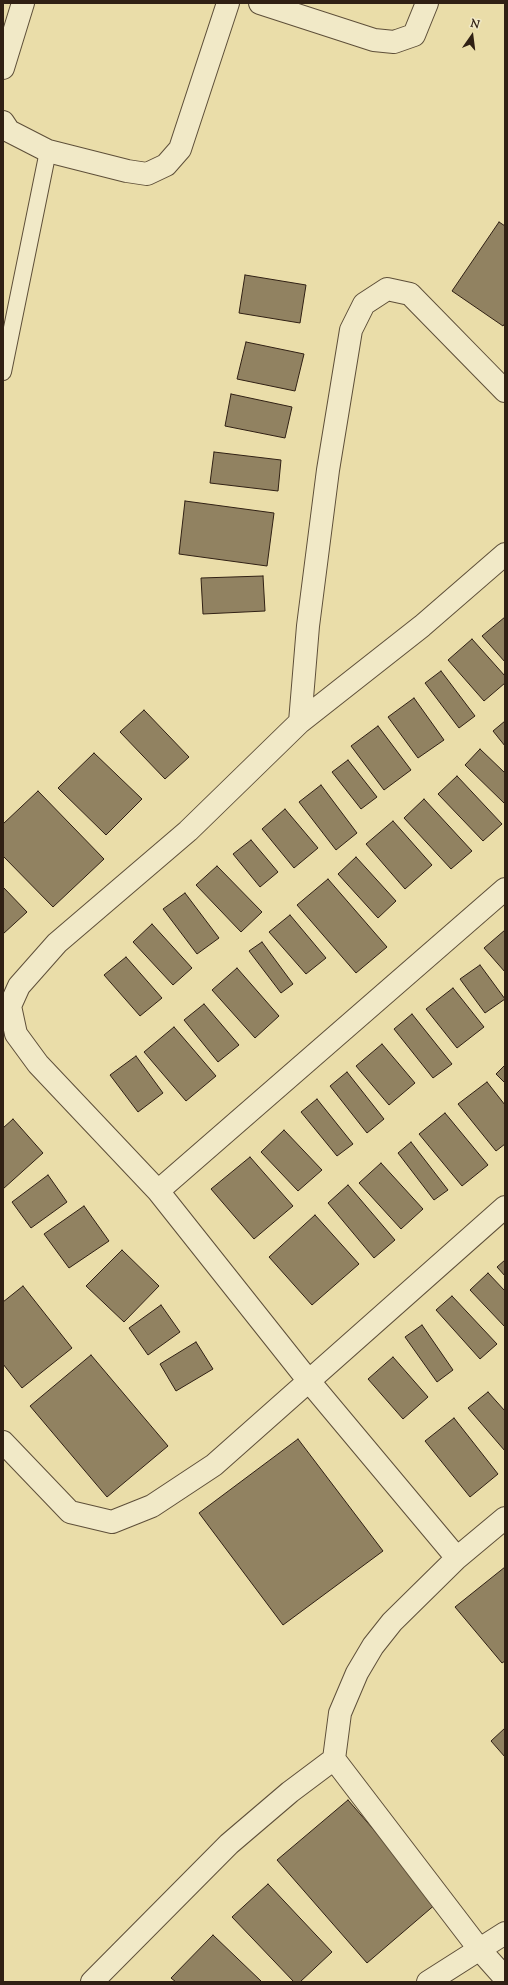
<!DOCTYPE html>
<html>
<head>
<meta charset="utf-8">
<style>
  body { margin:0 }
  #map { position:relative; width:508px; height:1985px; overflow:hidden; background:#eadda9; font-family:"Sorts Mill Goudy",serif }
  canvas { display:block }
  .frame { position:absolute; inset:0; border:4px solid #302014; pointer-events:none }
  .north { position:absolute; left:452px; top:16px; width:40px; height:40px; -webkit-text-stroke:3px #f1e9c7; paint-order:stroke; rotate:14deg; font-size:11px; font-weight:700; line-height:16px; text-align:center; color:#302014 }
  .north::after { content:''; display:block; margin:auto; width:14px; height:18px; background:#302014; clip-path:polygon(50% 0,100% 100%,50% 72%,0 100%) }
</style>
</head>
<body>
<div id="map">
<canvas width="508" height="1985"></canvas>
<div class="frame"></div>
<div class="north">N</div>
</div>
<script>
const c = document.querySelector('canvas').getContext('2d');
c.lineJoin = 'round';
function paint(path, color) { c.fillStyle = color; c.fill(path, 'evenodd'); }
const poly = rows => new Path2D(rows.map(r => 'M' + r).join(''));
function trace(path, color, width, dash) { c.strokeStyle = color; c.lineWidth = width; c.lineCap = dash ? 'butt' : 'round'; c.setLineDash(dash || []); c.stroke(path); }
const building = poly([
  [499,222,505,226,505,323,503,326,452,291,499,222],
  [245,275,306,285,300,323,239,313,245,275],
  [246,342,304,354,295,391,237,379,246,342],
  [231,394,292,407,285,438,225,426,231,394],
  [214,452,281,460,278,491,210,483,214,452],
  [185,501,274,513,267,566,179,554,185,501],
  [263,576,265,611,203,614,201,578,263,576],
  [505,617,505,662,482,636,505,617],
  [472,639,505,676,505,683,484,701,448,660,472,639],
  [441,671,475,716,459,728,425,683,441,671],
  [414,698,444,740,418,758,388,717,414,698],
  [144,710,189,757,165,779,120,732,144,710],
  [505,721,505,746,493,731,505,721],
  [378,726,411,770,384,790,351,746,378,726],
  [480,749,505,773,505,804,465,765,480,749],
  [94,753,142,799,106,835,58,788,94,753],
  [348,760,377,797,361,809,332,772,348,760],
  [457,776,502,824,483,841,438,794,457,776],
  [321,785,357,833,336,850,299,802,321,785],
  [38,791,104,859,53,907,3,856,3,824,38,791],
  [424,799,472,851,451,869,404,818,424,799],
  [285,809,318,848,294,868,262,829,285,809],
  [393,821,432,865,405,889,366,844,393,821],
  [251,840,278,872,260,887,233,854,251,840],
  [356,857,396,901,378,918,338,874,356,857],
  [217,866,262,912,241,932,196,885,217,866],
  [328,879,387,947,356,973,297,905,328,879],
  [3,887,27,912,3,934,3,887],
  [185,893,219,938,197,954,163,909,185,893],
  [290,915,326,958,306,974,269,932,290,915],
  [152,924,192,968,173,985,133,942,152,924],
  [505,930,505,972,484,948,505,930],
  [262,942,293,984,281,993,249,951,262,942],
  [126,957,162,998,140,1016,104,975,126,957],
  [480,965,505,999,485,1013,460,979,480,965],
  [237,968,279,1016,255,1038,212,990,237,968],
  [453,988,484,1027,457,1048,426,1009,453,988],
  [204,1004,239,1045,218,1062,184,1020,204,1004],
  [412,1014,452,1064,433,1078,394,1029,412,1014],
  [174,1027,216,1076,186,1101,144,1052,174,1027],
  [382,1044,415,1083,389,1105,356,1066,382,1044],
  [136,1056,163,1093,138,1112,110,1075,136,1056],
  [505,1065,505,1083,496,1074,505,1065],
  [347,1072,384,1119,367,1133,330,1086,347,1072],
  [487,1082,505,1105,505,1144,496,1151,458,1104,487,1082],
  [317,1099,353,1144,337,1156,301,1112,317,1099],
  [445,1113,488,1165,462,1186,419,1134,445,1113],
  [13,1119,43,1153,3,1189,3,1128,13,1119],
  [284,1130,322,1170,298,1191,261,1152,284,1130],
  [411,1142,448,1190,434,1200,398,1153,411,1142],
  [250,1157,293,1206,254,1239,211,1189,250,1157],
  [381,1163,423,1209,401,1229,359,1183,381,1163],
  [48,1175,67,1202,31,1228,12,1202,48,1175],
  [348,1185,395,1240,374,1258,328,1203,348,1185],
  [84,1206,109,1241,69,1268,44,1234,84,1206],
  [315,1215,359,1264,312,1305,269,1257,315,1215],
  [122,1250,159,1286,124,1322,86,1286,122,1250],
  [505,1260,505,1276,497,1267,505,1260],
  [488,1273,505,1291,505,1327,470,1290,488,1273],
  [23,1286,72,1348,22,1388,3,1364,3,1302,23,1286],
  [452,1296,497,1344,480,1359,436,1310,452,1296],
  [161,1305,180,1332,148,1355,129,1328,161,1305],
  [422,1325,453,1370,437,1382,405,1337,422,1325],
  [196,1342,213,1369,176,1391,160,1364,196,1342],
  [91,1355,168,1446,107,1497,30,1406,91,1355],
  [393,1357,428,1397,403,1419,368,1379,393,1357],
  [488,1392,505,1411,505,1451,468,1408,488,1392],
  [454,1418,498,1474,470,1497,425,1441,454,1418],
  [298,1439,383,1551,283,1625,199,1513,298,1439],
  [505,1567,505,1661,502,1663,455,1607,505,1567],
  [505,1728,505,1757,491,1741,505,1728],
  [348,1800,437,1903,367,1963,277,1860,348,1800],
  [268,1884,332,1952,300,1982,294,1982,232,1917,268,1884],
  [213,1935,262,1982,176,1982,171,1978,213,1935]
]);
paint(building, '#918261');
trace(building, '#302014', 1);
const lane = poly([
  [3,372,48,151]
]);
const street = poly([
  [260,3,374,40,394,42,414,35,427,3],
  [3,68,23,3],
  [3,122,9,131,48,151,127,171,147,174,166,165,180,149,228,3],
  [300,722,308,626,328,470,351,330,364,304,387,289,410,294,505,391],
  [158,1191,505,889],
  [3,1442,70,1512,112,1522,152,1506,214,1465,505,1207],
  [505,1518,457,1558,392,1622,373,1646,357,1673,340,1713,334,1759,480,1950,505,1978],
  [457,1558,308,1380,158,1191,38,1064,16,1034,10,1006,19,986,57,943,188,831,300,722,422,626,505,554],
  [92,1982,229,1844,290,1792,334,1759],
  [428,1982,505,1933]
]);
trace(lane, '#5e4f39', 18);
trace(street, '#5e4f39', 24);
trace(lane, '#f1e9c7', 16);
trace(street, '#f1e9c7', 22);
</script>
</body>
</html>
